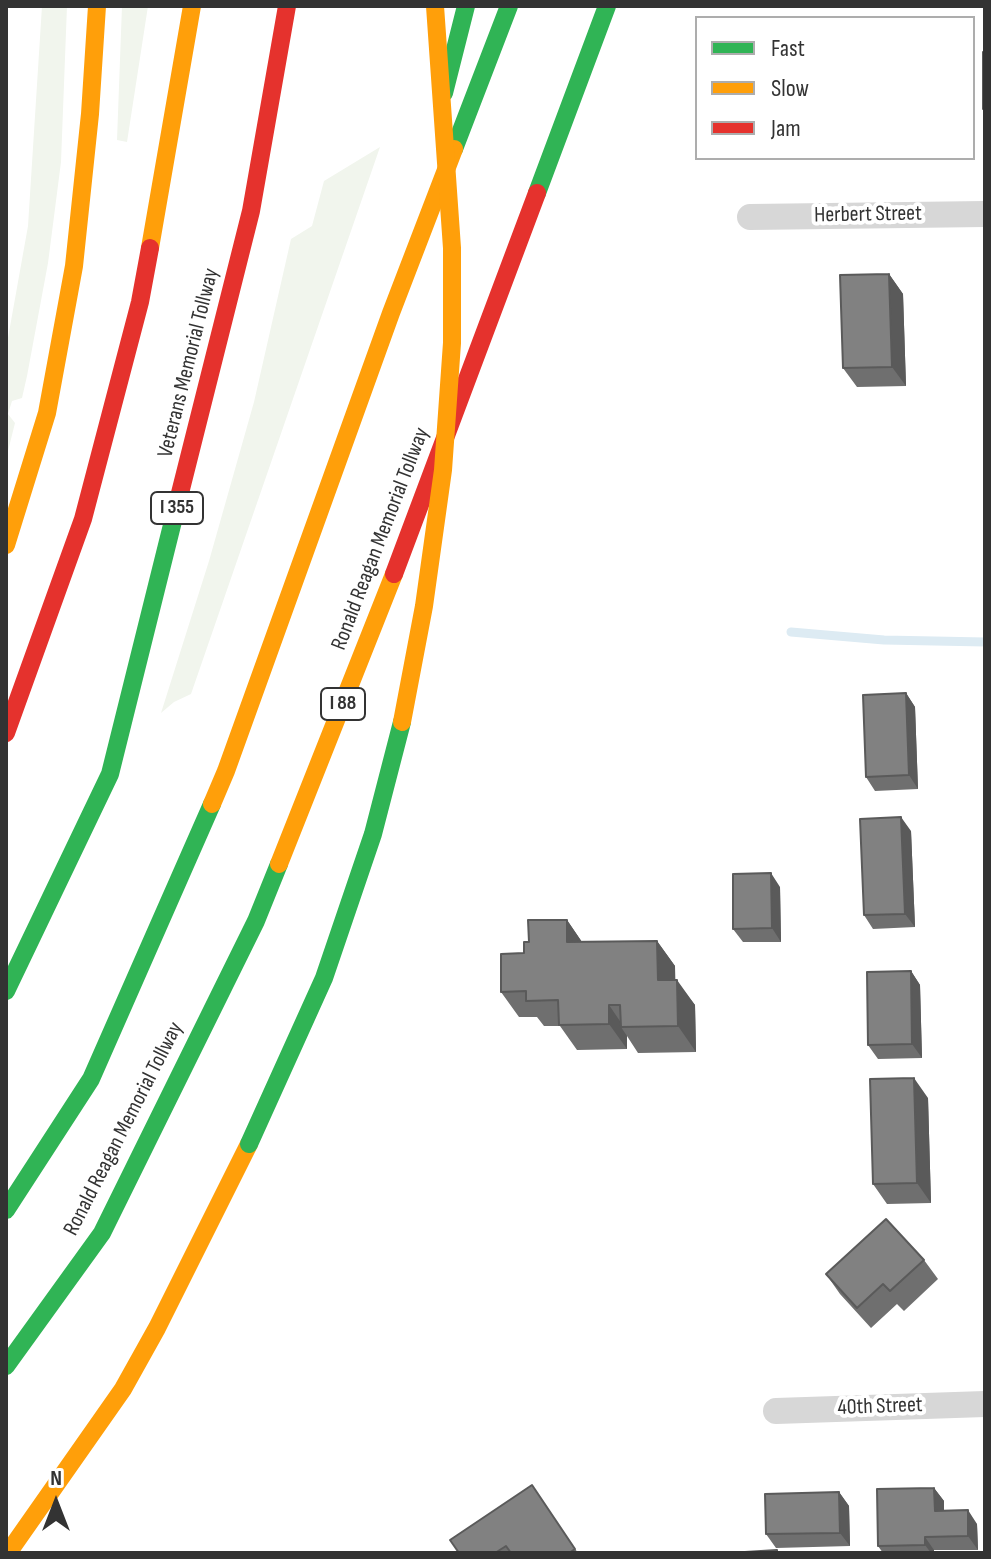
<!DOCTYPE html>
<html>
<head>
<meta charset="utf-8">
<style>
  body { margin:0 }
  #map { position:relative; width:991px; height:1559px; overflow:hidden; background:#fff; font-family:"Sofia Sans Condensed",sans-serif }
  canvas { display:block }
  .frame { position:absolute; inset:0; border:8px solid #333; pointer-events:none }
  .legend { position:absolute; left:695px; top:16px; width:280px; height:144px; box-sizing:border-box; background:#fff; border:2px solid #adadad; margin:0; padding:10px 14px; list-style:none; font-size:24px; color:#333 }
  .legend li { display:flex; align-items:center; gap:16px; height:40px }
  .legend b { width:40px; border:2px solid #adadad }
  .north { position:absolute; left:16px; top:1463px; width:80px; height:80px; -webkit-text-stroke:6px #fff; paint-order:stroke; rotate:0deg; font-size:22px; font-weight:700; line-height:32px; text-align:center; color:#333 }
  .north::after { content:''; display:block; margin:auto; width:28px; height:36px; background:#333; clip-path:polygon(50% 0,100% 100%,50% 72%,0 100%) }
</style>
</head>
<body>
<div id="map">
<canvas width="991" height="1559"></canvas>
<div class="frame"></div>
<ul class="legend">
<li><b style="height:10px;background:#30b455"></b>Fast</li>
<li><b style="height:10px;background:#ff9f0a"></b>Slow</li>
<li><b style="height:10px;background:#e5322d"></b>Jam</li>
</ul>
<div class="north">N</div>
</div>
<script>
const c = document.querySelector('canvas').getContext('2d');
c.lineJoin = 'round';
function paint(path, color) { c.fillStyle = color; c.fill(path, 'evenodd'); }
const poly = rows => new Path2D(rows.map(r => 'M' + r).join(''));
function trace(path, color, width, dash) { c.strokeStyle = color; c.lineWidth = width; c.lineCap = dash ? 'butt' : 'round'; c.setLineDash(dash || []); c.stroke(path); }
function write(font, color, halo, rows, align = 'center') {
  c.font = font + ' "Sofia Sans Condensed",sans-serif'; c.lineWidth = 8; c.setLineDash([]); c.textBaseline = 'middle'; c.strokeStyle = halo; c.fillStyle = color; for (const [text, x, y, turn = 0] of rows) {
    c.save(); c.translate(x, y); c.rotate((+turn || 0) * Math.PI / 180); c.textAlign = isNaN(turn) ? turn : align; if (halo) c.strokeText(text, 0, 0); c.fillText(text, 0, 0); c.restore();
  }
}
paint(poly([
  [42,6,67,6,61,162,48,263,27,376,22,398,12,401,8,414,15,423,6,459,6,349,28,226],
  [122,6,148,6,127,142,117,140],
  [380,147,191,694,174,702,161,713,209,561,254,402,291,239,312,226,324,181]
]), '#f1f5ed');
trace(poly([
  [791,632,884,640,985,642]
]), '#ddebf3', 9);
trace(poly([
  [750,217,985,214],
  [776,1411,985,1404]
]), '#d7d7d7', 26);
trace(poly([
  [444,93,466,6],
  [454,149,509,6],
  [537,193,607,6],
  [6,991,110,774,178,501],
  [6,1210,91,1079,212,804],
  [6,1366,102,1233,256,921,279,864]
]), '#30b455', 18);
trace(poly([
  [150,248,192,6],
  [6,545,47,413,74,266,90,114,97,6],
  [212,804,226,771,391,313,454,149],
  [279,864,394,574],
  [8,1553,123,1389,157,1328,249,1144]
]), '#ff9f0a', 18);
trace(poly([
  [178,501,251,211,287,6],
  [394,574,537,193],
  [6,733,83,519,140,302,150,248]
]), '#e5322d', 18);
trace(poly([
  [249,1144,324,978,373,834,402,722]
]), '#30b455', 18);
trace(poly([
  [402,722,424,606,443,470,452,343,452,248,435,6]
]), '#ff9f0a', 18);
paint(poly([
  [889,274,903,294,906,386,857,387,843,368],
  [906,693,915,707,918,789,875,791,866,777],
  [911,831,915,927,873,929,864,915],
  [780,887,781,942,743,942,733,929],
  [567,920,582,942,657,941,675,966,675,980,695,1005,696,1052,638,1053,627,1036,627,1049,577,1050,560,1026,544,1026,537,1017,519,1017,501,992,529,942],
  [911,971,920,985,922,1058,878,1059,868,1045],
  [928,1098,931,1203,887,1204,873,1184],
  [924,1260,938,1279,904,1311,897,1304,871,1328,840,1294,826,1274],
  [532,1485,578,1553,459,1553],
  [934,1488,944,1501,944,1510,977,1524,978,1550,934,1550,934,1553,883,1553,878,1546],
  [839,1492,849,1506,850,1546,776,1548,766,1534]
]), '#6f6f6f');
paint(poly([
  [889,274,903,294,906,386,892,367],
  [906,693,915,707,918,789,909,775],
  [901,817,911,831,915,927,905,914],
  [771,873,780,887,781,942,772,928],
  [567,920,584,945,567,942],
  [657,941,675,966,676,1005,658,980],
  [911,971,920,985,922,1058,912,1044],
  [677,980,695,1005,696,1052,678,1026],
  [609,1005,624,1027,621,1027,627,1036,627,1049,609,1024],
  [914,1078,928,1098,931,1203,917,1183],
  [934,1488,944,1501,944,1524,935,1511],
  [839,1492,849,1506,850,1546,840,1533],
  [968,1510,977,1524,978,1550,968,1536],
  [925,1537,934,1550,934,1553,931,1553,925,1545]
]), '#5a5a5a');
const building = poly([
  [983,52,985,52,985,109,983,109,983,52],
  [889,274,892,367,843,368,840,275,889,274],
  [906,693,909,775,866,777,863,695,906,693],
  [901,817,905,914,864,915,860,819,901,817],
  [771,873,772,928,733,929,733,874,771,873],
  [528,920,567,920,567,942,657,941,658,980,677,980,678,1026,621,1027,620,1005,609,1005,609,1024,559,1025,558,1000,526,1001,526,991,501,992,501,954,524,953,524,942,529,942,528,920],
  [911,971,912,1044,868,1045,867,972,911,971],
  [914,1078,917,1183,873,1184,870,1079,914,1078],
  [886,1219,924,1260,890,1291,883,1284,857,1308,826,1274,886,1219],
  [532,1485,575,1549,569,1553,511,1553,506,1546,495,1553,459,1553,450,1540,532,1485],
  [934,1488,935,1511,968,1510,968,1536,925,1537,925,1545,878,1546,877,1489,934,1488],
  [839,1492,840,1533,766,1534,765,1494,839,1492],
  [777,1550,777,1553,745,1553,745,1552,777,1550]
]);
paint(building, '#818181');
trace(building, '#5a5a5a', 2);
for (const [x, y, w] of [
  [177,508,52],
  [343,704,44]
]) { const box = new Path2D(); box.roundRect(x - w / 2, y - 16, w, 32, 6); c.fillStyle = '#fff'; c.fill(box); trace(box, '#333', 2); }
write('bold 20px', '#333', null, [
  ["I 355",177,508],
  ["I 88",343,704]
]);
write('22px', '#333', '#fff', [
  ["Herbert Street",868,215,-1],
  ["Veterans Memorial Tollway",189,363,-76],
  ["Ronald Reagan Memorial Tollway",381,539,-69],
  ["Ronald Reagan Memorial Tollway",124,1129,-63],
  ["40th Street",880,1407,-2]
]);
</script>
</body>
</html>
